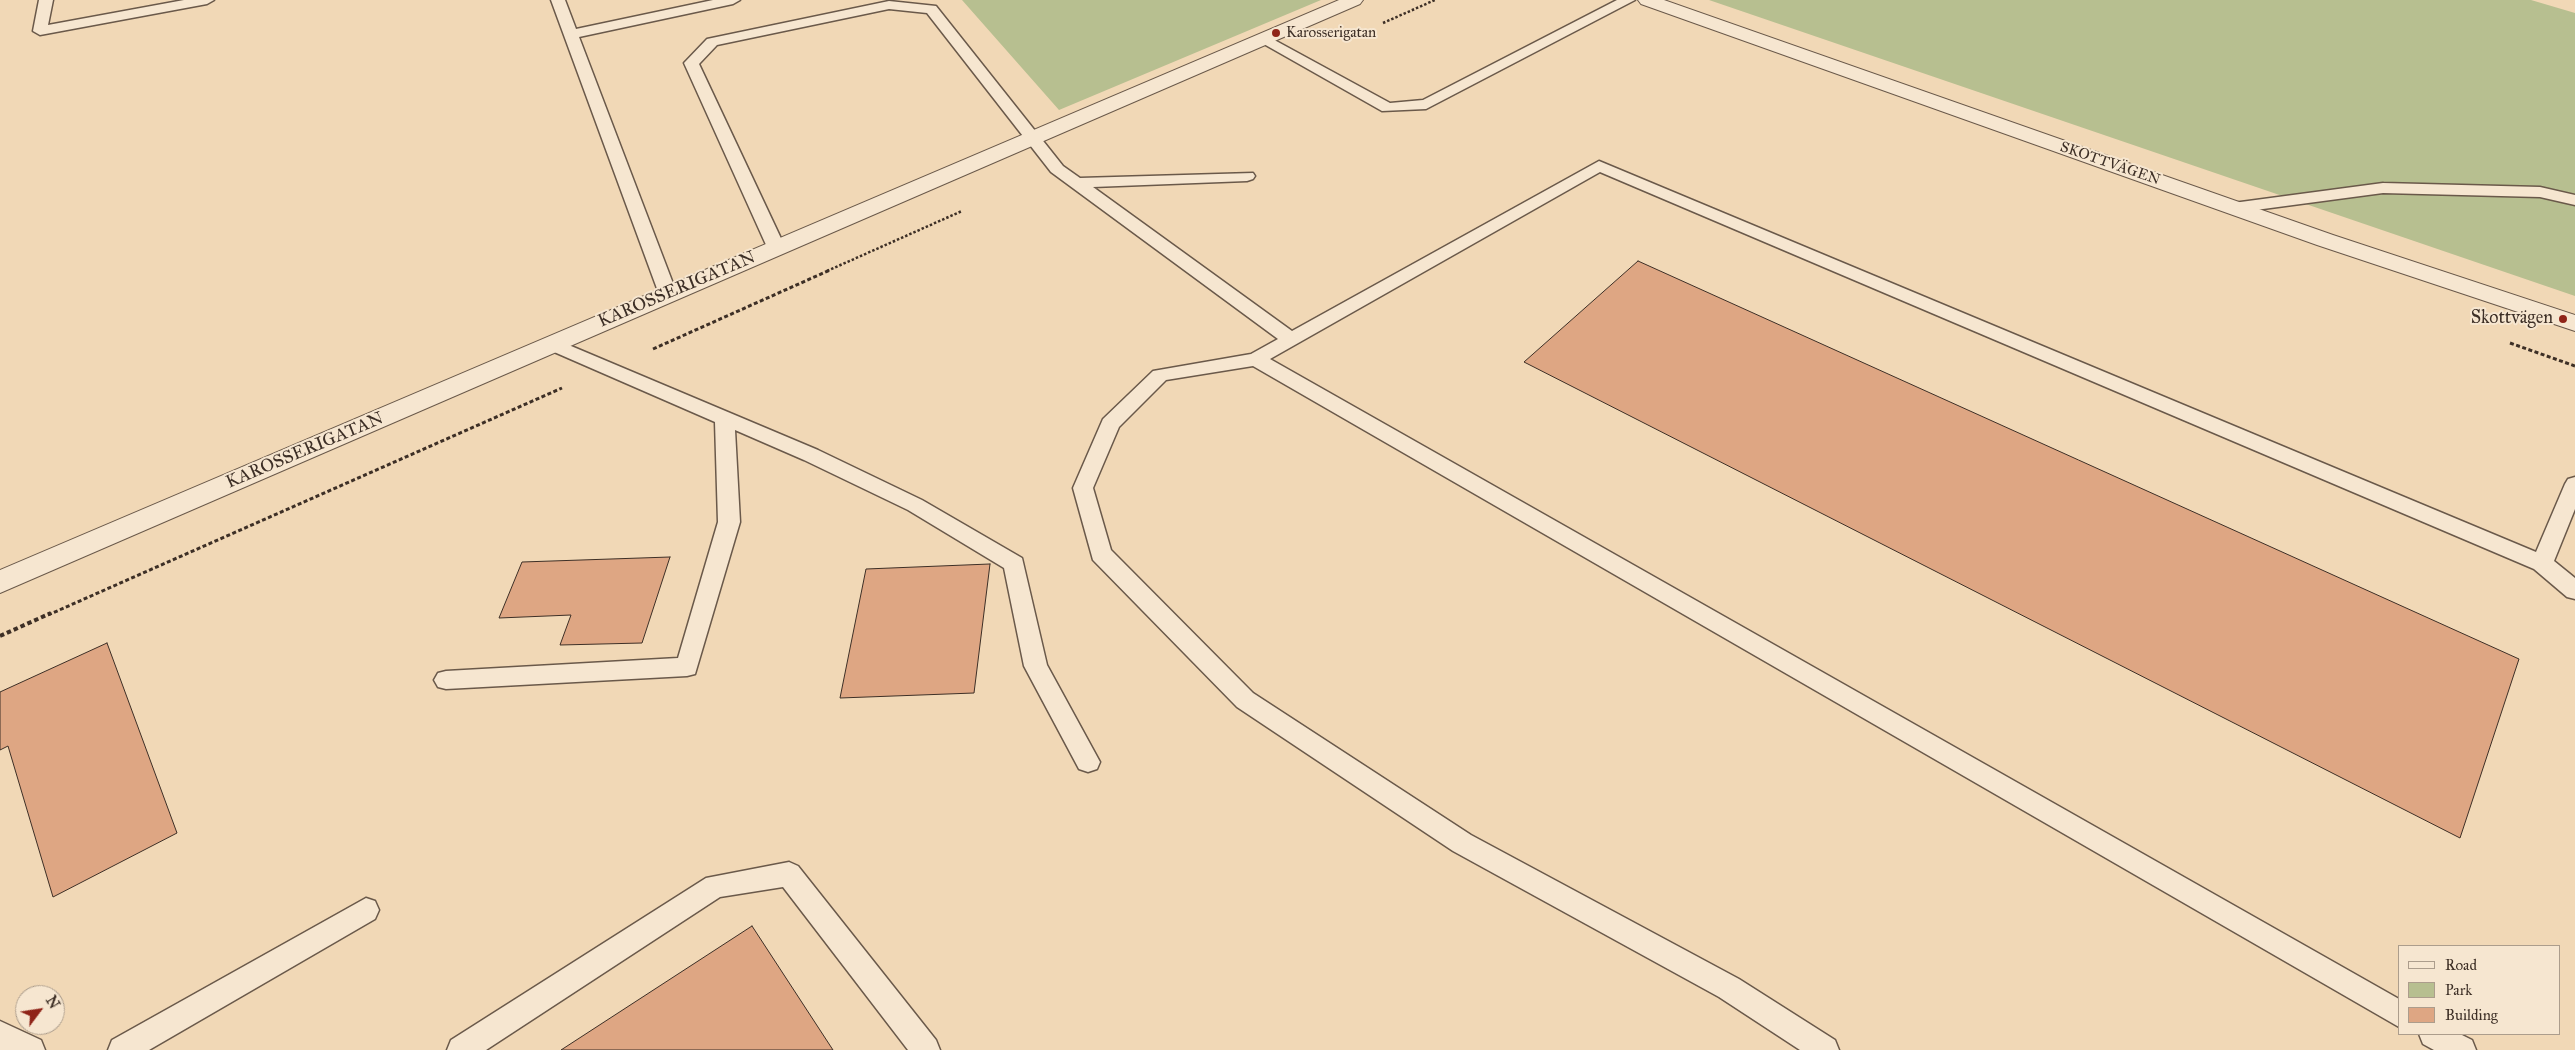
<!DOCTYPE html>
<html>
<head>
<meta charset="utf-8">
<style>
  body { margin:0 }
  #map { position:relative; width:2575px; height:1050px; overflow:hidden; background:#f1d8b6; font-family:"IM FELL Great Primer",serif }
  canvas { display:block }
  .legend { position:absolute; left:2398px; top:945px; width:162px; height:90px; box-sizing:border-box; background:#f6e6d0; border:1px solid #ac9d8c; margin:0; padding:6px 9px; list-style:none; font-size:15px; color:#3d2f26 }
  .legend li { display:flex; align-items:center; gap:10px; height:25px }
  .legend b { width:25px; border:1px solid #ac9d8c }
  .north { position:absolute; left:15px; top:985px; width:50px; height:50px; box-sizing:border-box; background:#f6e6d0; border:1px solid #ac9d8c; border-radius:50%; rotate:59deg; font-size:14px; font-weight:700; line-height:20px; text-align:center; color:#3d2f26 }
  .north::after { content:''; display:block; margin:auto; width:18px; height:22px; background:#8f2418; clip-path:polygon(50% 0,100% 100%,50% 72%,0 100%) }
</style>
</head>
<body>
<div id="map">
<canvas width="2575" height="1050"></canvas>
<ul class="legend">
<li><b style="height:6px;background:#f6e6d0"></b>Road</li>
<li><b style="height:14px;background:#b7bf90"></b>Park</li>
<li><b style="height:14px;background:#dea683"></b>Building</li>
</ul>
<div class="north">N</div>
</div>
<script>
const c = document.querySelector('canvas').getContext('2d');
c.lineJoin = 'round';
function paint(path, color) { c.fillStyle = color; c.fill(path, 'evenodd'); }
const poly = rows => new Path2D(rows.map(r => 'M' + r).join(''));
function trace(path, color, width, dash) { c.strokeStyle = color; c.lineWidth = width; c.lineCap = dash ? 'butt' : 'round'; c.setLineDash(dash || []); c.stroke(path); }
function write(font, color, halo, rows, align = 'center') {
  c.font = font + ' "IM FELL Great Primer",serif'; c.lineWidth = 4; c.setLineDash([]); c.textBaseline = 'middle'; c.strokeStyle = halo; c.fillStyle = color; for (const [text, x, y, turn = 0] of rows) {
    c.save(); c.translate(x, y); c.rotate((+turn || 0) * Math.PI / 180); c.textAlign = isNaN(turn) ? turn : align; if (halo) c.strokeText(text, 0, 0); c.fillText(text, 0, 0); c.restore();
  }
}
paint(poly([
  [962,0,1321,0,1059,110],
  [1709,0,2531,0,2575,13,2575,296]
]), '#b7bf90');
const building = poly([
  [1638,261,2519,659,2460,838,1524,362,1638,261],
  [670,557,642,643,560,645,571,615,499,618,522,562,670,557],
  [990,564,974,693,840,698,866,569,990,564],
  [107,643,177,833,53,897,8,746,0,750,0,692,107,643],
  [752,926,833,1050,561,1050,752,926]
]);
paint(building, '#dea683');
trace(building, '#3d2f26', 1);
const service = poly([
  [39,0,53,0,48,25,184,0,214,0,207,4,40,35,33,31,39,0],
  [551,0,565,0,576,29,713,0,740,0,733,4,579,37,677,294,674,298,668,300,662,298,659,294,551,0],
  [1617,0,1635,0,1426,109,1382,111,1255,39,1262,35,1267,36,1390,103,1423,100,1617,0],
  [889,1,936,6,1063,166,1080,178,1253,173,1255,176,1253,179,1247,181,1093,187,1292,331,1599,161,2536,552,2565,484,2568,479,2575,477,2575,509,2554,561,2575,578,2575,599,2567,597,2534,569,1600,172,1270,359,2399,999,2399,1027,1253,366,1166,380,1119,427,1093,488,1111,550,1253,693,1471,835,1739,979,1835,1040,1839,1050,1800,1050,1719,997,1453,851,1237,707,1093,560,1073,488,1103,419,1153,371,1251,354,1278,339,1051,172,927,13,889,9,717,45,699,64,785,247,782,251,776,252,770,251,767,247,684,63,707,39,889,1],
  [2383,183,2540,187,2575,195,2575,205,2540,197,2383,193,2233,213,2225,208,2233,203,2383,183],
  [552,338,818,450,922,500,1022,558,1047,665,1100,762,1097,769,1088,772,1079,769,1024,666,1004,568,908,510,804,460,735,430,740,522,695,674,687,676,446,689,438,687,434,680,438,673,446,671,678,658,718,522,715,422,545,348,543,344,545,340,552,338],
  [789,862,798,866,936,1040,940,1050,908,1050,783,887,720,897,486,1050,447,1050,451,1040,706,878,789,862],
  [366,898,375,901,379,910,375,919,149,1050,108,1050,112,1040,366,898],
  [0,1021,41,1040,45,1050,0,1050,0,1021],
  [2419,1034,2460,1034,2472,1040,2476,1050,2434,1050,2423,1044,2419,1034]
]);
const minor = poly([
  [1339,0,1363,0,1360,4,0,593,0,570,1339,0],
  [1638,0,1664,0,2333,235,2575,315,2575,331,2317,245,1641,4,1638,0]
]);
trace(service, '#6a594a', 3);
trace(minor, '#6a594a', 2);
trace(poly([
  [1383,23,1435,0],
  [827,271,962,211]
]), '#3d2f26', 2.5, [2.5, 2]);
trace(poly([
  [2510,343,2575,366],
  [653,349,830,270],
  [48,615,562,388]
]), '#3d2f26', 3, [4, 2.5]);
trace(poly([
  [0,636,51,613]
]), '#3d2f26', 4, [4.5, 3]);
paint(service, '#f6e6d0');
paint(minor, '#f6e6d0');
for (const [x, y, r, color] of [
  [1276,33,5,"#8f2418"],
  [2563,319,5,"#8f2418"]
]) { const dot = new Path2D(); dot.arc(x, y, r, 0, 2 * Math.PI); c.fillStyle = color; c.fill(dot); trace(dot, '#f6e6d0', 2); }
write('15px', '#3d2f26', '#f6e6d0', [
  ["Karosserigatan",1286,33]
], 'left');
write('15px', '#3d2f26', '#f6e6d0', [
  ["SKOTTVÄGEN",2110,164,19]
]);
write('18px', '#3d2f26', '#f6e6d0', [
  ["KAROSSERIGATAN",677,290,-23],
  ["KAROSSERIGATAN",305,451,-23]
]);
write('18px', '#3d2f26', '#f6e6d0', [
  ["Skottvägen",2553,319]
], 'right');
</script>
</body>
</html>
